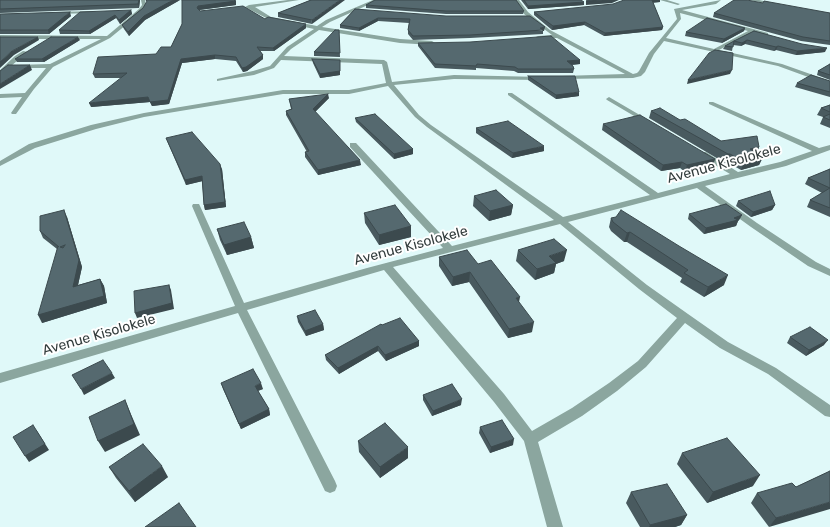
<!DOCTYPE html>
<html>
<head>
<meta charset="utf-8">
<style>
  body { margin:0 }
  canvas { display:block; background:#e0f9f9 }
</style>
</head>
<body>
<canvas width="830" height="527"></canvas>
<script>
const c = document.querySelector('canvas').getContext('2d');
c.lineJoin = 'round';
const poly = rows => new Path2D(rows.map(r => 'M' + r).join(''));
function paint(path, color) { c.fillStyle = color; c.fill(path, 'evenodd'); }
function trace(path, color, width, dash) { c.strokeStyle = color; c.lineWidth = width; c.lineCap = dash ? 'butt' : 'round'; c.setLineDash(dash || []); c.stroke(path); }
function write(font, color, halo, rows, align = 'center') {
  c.font = font + ' Rubik,sans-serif'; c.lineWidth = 4; c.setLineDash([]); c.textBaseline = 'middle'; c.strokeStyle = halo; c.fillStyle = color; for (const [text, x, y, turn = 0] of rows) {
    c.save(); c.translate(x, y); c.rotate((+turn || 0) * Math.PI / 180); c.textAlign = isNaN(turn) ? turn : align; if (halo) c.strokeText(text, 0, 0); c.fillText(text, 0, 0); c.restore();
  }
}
paint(poly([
  [141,0,145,0,146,5,143,11,110,38,53,67,34,89,16,114,12,114,11,113,22,97,0,98,0,94,25,93,46,68,18,68,16,67,16,65,50,64,101,39,0,39,0,35,107,36,139,9,142,5,141,0],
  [288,0,299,0,255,7,271,17,317,26,326,20,373,0,379,0,330,22,322,27,400,39,432,41,435,43,432,45,400,43,319,30,291,49,284,56,384,60,387,62,392,82,454,75,542,77,543,78,540,80,454,79,394,85,419,115,431,125,563,217,650,195,508,95,508,93,512,93,658,193,730,174,700,156,700,152,706,152,738,172,780,162,812,151,709,104,709,102,713,102,819,148,830,145,830,150,786,166,705,186,757,223,816,262,830,269,830,276,808,266,751,227,697,188,568,222,647,285,688,314,728,342,776,368,830,405,830,417,825,416,768,374,720,348,685,323,646,367,617,391,582,416,538,442,563,527,547,527,524,441,494,402,384,270,247,310,335,481,337,486,335,491,330,493,325,491,238,313,0,383,0,373,235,306,192,206,193,204,199,204,200,206,244,303,367,268,443,248,350,147,350,143,356,143,452,246,554,220,427,127,415,117,388,86,349,94,283,94,144,117,96,129,35,148,0,166,0,161,29,144,91,125,144,113,283,90,349,90,386,83,382,64,281,60,274,68,254,75,217,81,217,79,253,71,270,66,287,47,314,29,268,19,245,7,249,5,288,0],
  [560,224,639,289,677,318,638,361,609,383,572,408,532,431,504,394,393,267,560,224],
  [515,0,519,0,528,12,550,30,633,74,637,73,639,71,649,53,677,19,674,9,721,0,716,4,682,10,768,33,768,35,766,36,753,32,719,50,782,64,830,81,830,85,778,66,664,41,654,54,645,72,641,76,633,78,560,79,559,78,562,76,625,74,557,38,536,39,536,37,538,36,552,35,524,14,515,0],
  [680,13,748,31,714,49,666,38,681,19,680,13],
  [660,0,667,0,680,4,678,5,660,0],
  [749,0,759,0,778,4,776,5,749,0],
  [96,11,94,13,56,14,54,13,56,12,96,11],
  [23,51,28,52,0,75,0,70,15,56,23,51],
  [609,97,650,121,651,122,646,123,607,100,606,99,609,97]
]), '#8ba69f');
paint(poly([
  [0,0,140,0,139,8,0,13],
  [180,0,145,20,129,36,124,29,122,25,143,8],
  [182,0,236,1,236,5,199,10,200,11,265,19,306,28,274,51,260,51,263,55,263,59,247,71,243,72,236,61,215,59,182,63,169,104,152,106,150,102,91,107,122,78,95,78,93,74,156,54,171,47,182,24],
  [311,0,312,24,278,17,278,13],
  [521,0,581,0,584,5,528,9],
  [660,2,653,3,663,27,662,30,604,36,584,25,552,30,534,15,534,12],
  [763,3,830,13,830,45,801,41,713,17,714,13],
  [366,5,524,11,523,14,446,14,366,8],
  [355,9,544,31,543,31,543,34,470,38,413,40,408,34,408,30,409,23,378,21,359,31,340,28,340,25],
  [131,10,132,14,120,24,116,18,90,34,60,34,59,30],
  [0,14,71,16,49,34,0,34],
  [745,28,744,31,722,43,685,36,686,32],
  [339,30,340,57,314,56,314,52],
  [754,31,825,52,796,55,776,50,774,51,745,44,741,46,733,45,732,51,723,49,725,46],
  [80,40,44,62,17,62,15,59],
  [418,43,580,60,580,64,572,65,574,69,573,73,518,73,514,71,476,68,476,70,435,68,418,46],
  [312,59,340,75,320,78,313,63],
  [830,64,830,80,817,75,818,71],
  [528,76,579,96,556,99,528,80],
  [830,81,830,97,795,87,797,83],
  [329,98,315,112,361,165,318,175,305,157,305,152,307,152,286,115,286,111,291,109,289,99],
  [830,105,830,128,820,124,823,117,817,115,821,108],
  [651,111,680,120,721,141,759,147,757,153,763,157,759,165,741,170,727,162,725,163,649,118],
  [355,118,413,149,413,154,394,159,356,122],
  [603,124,715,159,713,165,685,172,680,168,661,171,602,130],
  [476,128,544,151,512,158,476,133],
  [166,138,222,169,226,207,205,210,204,205,202,181,186,185,168,143],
  [830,169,830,217,807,207,810,200,822,193,805,184,808,178],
  [474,196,513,205,511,215,489,221,473,206],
  [738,201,775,205,772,210,751,217,736,206],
  [364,213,411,226,411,237,379,245,365,223],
  [689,214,742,215,739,220,738,221,736,226,704,234,688,219],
  [67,217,82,267,78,285,100,279,104,286,107,303,42,323,57,249,43,238,40,231],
  [611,218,724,285,704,297,680,282,682,278,627,242,624,242,611,231,609,227],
  [217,229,251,237,254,248,227,255,220,240],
  [518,250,564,261,556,264,554,273,535,280,516,261],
  [439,257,478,264,519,302,532,332,508,338,469,282,452,286,439,266],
  [297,316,323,324,324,330,306,336,298,322],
  [382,325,419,341,419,346,386,361,378,351,339,374,326,360,325,355],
  [790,337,824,345,806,356,787,343],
  [221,383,263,389,258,391,269,409,270,415,241,429,223,389],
  [423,395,461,405,432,416,423,400],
  [480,427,513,445,490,453,479,433],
  [358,441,408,458,380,478,359,452],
  [682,453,753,486,707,503,677,464],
  [109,467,168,477,135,502,116,478],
  [830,471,769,527,751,503,757,493,796,487],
  [631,492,687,515,681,525,675,527,640,527,626,503]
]), '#495a5f');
paint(poly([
  [139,0,140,0,139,8,138,4],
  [173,0,180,0,145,20,129,36,128,32,144,16],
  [340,0,345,0,312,24,312,20],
  [603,0,619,0,612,3,586,5,586,1],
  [652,0,660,0,660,2,651,3],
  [236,1,236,5,199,10,197,8,198,6],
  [584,2,584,5,528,9,528,6],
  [131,10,132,14,120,24,119,20],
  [70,12,71,16,49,34,48,30],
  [115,15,116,18,90,34,89,31],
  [378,18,378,21,359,31,359,28],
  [585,22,584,25,552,30,553,26],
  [306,24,306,28,274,51,273,48],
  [545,27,544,31,543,31,540,28],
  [663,27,662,30,604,36,605,33],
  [745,28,744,31,722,43,724,39],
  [38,37,39,40,14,55,0,68,0,62,12,51],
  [78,37,80,40,44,62,42,59],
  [747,40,745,44,741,46,742,43],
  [778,46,776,50,774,51,776,47],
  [827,48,825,52,796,55,797,51],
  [215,55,215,59,182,63,169,104,152,106,150,102,181,59],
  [263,55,263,59,247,71,243,72,242,68],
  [340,60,340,75,320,78,320,74],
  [580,60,580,64,567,65,567,61],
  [30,65,32,70,0,89,0,84],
  [732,70,730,74,687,84,688,80],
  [579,92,579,96,556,99,556,95],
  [328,94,329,98,313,114,313,109],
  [148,97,150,102,91,107,89,103],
  [544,146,544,151,512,158,513,153],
  [759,147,756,155,750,149],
  [413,149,413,154,394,159,394,154],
  [728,154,730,154,727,162,725,163],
  [763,157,759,165,741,170,744,162],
  [715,159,713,165,685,172,687,165],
  [360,160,361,165,318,175,318,170],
  [682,162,680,168,661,171,663,165],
  [220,164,222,169,226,207,205,210,204,205],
  [202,176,203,181,186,185,185,180],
  [513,205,511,215,489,221,490,211],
  [775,205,772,210,751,217,753,212],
  [64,210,67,217,82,267,76,294,73,287],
  [742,215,739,220,738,221,736,226,704,234,706,228],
  [411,226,411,237,379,245,379,235],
  [630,232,627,242,624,242,627,233],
  [251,237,254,248,227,255,224,245],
  [567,250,564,261,556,264,554,273,535,280,537,269,549,256],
  [470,272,469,282,452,286,453,277],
  [728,275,724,285,704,297,708,287],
  [100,279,104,286,107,303,42,323,38,315],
  [169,285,171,290,174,309,137,318,135,313],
  [520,297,518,307,516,298],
  [534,322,532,332,508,338,509,329],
  [323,324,324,330,306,336,305,331],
  [828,340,824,345,806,356,809,350],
  [419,341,419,346,386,361,385,355],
  [378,346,378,351,339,374,338,368],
  [112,373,115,378,84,395,81,389],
  [261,383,263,389,257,391,255,386],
  [462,399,461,405,432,416,433,411],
  [125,400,130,412,140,435,105,452,98,441],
  [269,409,270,415,241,429,239,424],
  [37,431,49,450,29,462,25,456],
  [514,439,513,445,490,453,491,447],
  [408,447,408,458,380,478,380,467],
  [162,466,168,477,135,502,129,491],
  [760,475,753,486,707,503,713,492],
  [830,502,830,509,769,527,776,518],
  [687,515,681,525,675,527,649,527,650,525]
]), '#3c4a4e');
const building = poly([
  [0,0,139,0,138,4,0,9,0,0],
  [146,0,173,0,144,16,128,32,122,25,143,8,147,1,146,0],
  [182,0,233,0,236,1,198,6,197,8,200,11,243,6,265,19,268,17,306,24,273,48,257,47,263,55,246,67,242,68,236,57,215,55,181,59,168,100,150,102,148,97,89,103,127,73,93,74,98,57,156,54,161,47,171,47,182,24,182,0],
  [311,0,340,0,312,20,278,13,311,0],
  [375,0,516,0,524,11,446,11,366,5,375,0],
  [524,0,581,0,584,2,528,6,524,0],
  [590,0,603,0,586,1,590,0],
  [624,0,652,0,663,27,605,33,585,22,553,26,534,12,613,4,624,0],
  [734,0,747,0,763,3,764,1,830,13,830,41,803,37,714,13,734,0],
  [355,9,446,16,530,16,545,27,540,28,543,30,470,35,413,36,408,30,410,19,378,18,359,28,340,25,355,9],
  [131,10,119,20,115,15,89,31,59,30,80,12,131,10],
  [70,12,48,30,0,30,0,14,70,12],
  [707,18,745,28,724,39,686,32,707,18],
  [335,30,339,30,340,53,314,52,335,30],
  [754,31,802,44,827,48,797,51,778,46,776,47,747,40,742,43,734,41,754,31],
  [551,36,580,60,567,61,573,66,574,69,518,69,515,67,477,64,476,66,435,64,418,43,470,42,551,36],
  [0,37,38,37,12,51,0,62,0,37],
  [51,37,78,37,42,59,15,59,51,37],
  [734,41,733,47,725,46,734,41],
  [715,50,733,53,732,70,688,80,709,53,715,50],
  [312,59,340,60,340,71,320,74,312,59],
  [830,64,830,75,818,71,830,64],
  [8,65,30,65,0,84,0,71,8,65],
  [811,75,830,81,830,92,797,83,811,75],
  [528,76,575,76,579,92,556,95,528,76],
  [328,94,313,109,360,160,318,170,305,152,309,151,286,111,292,109,289,99,328,94],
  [830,105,830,112,821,108,830,105],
  [660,108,680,120,685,119,721,141,757,136,759,147,750,149,763,157,744,162,730,154,728,154,651,111,660,108],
  [375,114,413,149,394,154,355,118,375,114],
  [830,114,830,120,823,117,830,114],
  [640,115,715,159,687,165,682,162,663,165,603,124,640,115],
  [508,121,544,146,513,153,476,128,508,121],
  [192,132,220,164,225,202,204,205,202,176,185,180,166,138,192,132],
  [830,169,830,208,810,200,830,188,808,178,830,169],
  [496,190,513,205,490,211,474,196,496,190],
  [770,191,775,205,753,212,738,201,770,191],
  [726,204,742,215,734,218,738,220,706,228,689,214,726,204],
  [395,205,411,226,379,235,364,213,395,205],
  [64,210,79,260,73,287,100,279,104,296,38,315,58,246,59,247,40,231,40,216,64,210],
  [65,245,63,248,60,247,65,245],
  [621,210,679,246,728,275,708,287,684,273,688,270,630,232,627,233,613,222,611,218,616,217,621,210],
  [244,222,251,237,224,245,217,229,244,222],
  [554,239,567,250,549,256,556,263,537,269,518,250,554,239],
  [467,250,478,264,491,260,520,297,516,298,534,322,509,329,470,272,453,277,439,257,467,250],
  [169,285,172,303,135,313,134,291,169,285],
  [315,310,323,324,305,331,297,316,315,310],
  [400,318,419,341,385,355,378,346,338,368,325,355,381,324,382,325,400,318],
  [810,327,828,340,809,350,790,337,810,327],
  [103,360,112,373,81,389,72,375,103,360],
  [253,369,261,383,255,386,269,409,239,424,221,383,253,369],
  [452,384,462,399,433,411,423,395,452,384],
  [125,400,134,424,98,441,89,417,125,400],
  [502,420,514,439,491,447,480,427,502,420],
  [385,423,408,447,380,467,358,441,385,423],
  [33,425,45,444,25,456,13,437,33,425],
  [727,438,760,475,713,492,682,453,727,438],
  [143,444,162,466,129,491,109,467,143,444],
  [830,471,830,502,776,518,757,493,792,483,796,487,830,471],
  [667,484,687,515,650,525,631,492,667,484],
  [179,503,196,527,145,527,179,503]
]);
paint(building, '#55696f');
trace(building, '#3c4a4e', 1);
write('14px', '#333d3d', '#fff', [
  ["Avenue Kisolokele",724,164,-15],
  ["Avenue Kisolokele",411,246,-15],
  ["Avenue Kisolokele",99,335,-16]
]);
</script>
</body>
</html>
